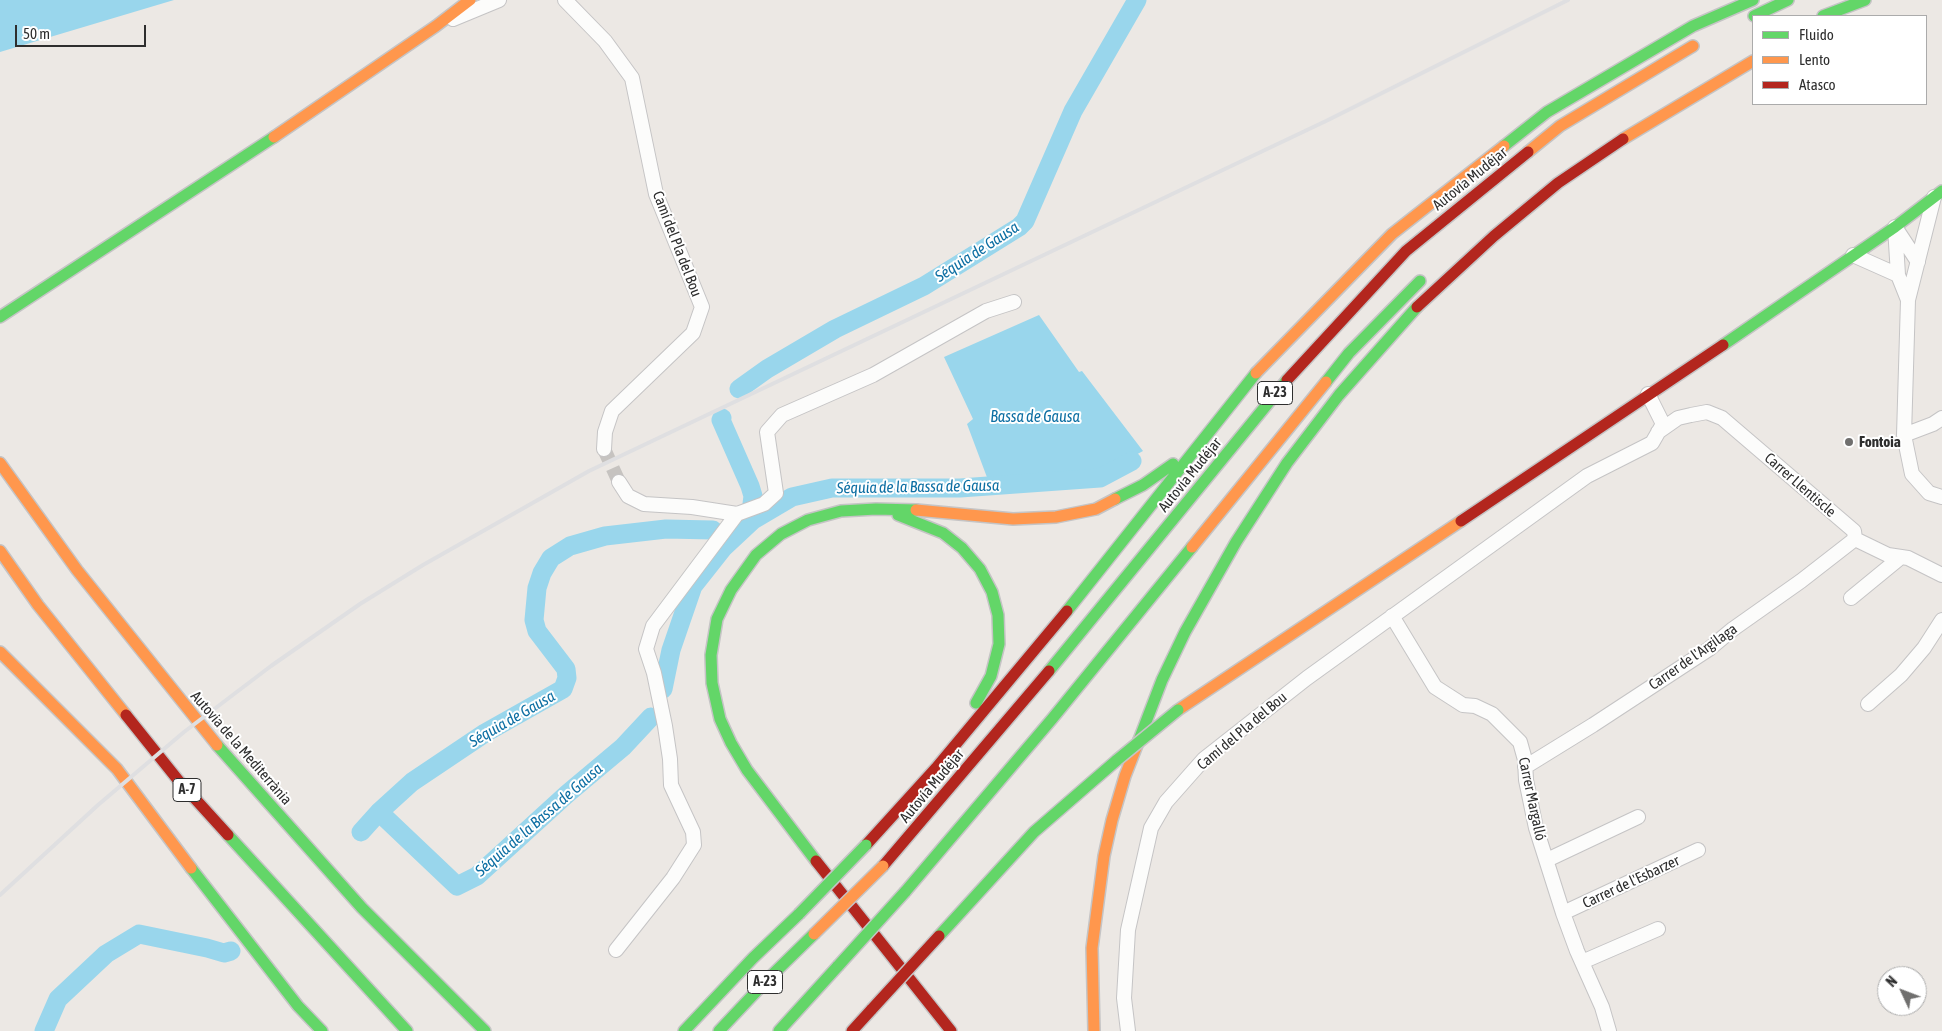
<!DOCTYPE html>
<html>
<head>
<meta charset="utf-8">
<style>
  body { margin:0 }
  #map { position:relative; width:1942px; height:1031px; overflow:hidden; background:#ece8e4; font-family:"Asap Condensed",sans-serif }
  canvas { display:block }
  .legend { position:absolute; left:1752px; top:15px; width:175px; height:90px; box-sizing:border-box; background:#fff; border:1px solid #ababab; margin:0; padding:6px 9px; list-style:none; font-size:15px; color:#2e2e2e }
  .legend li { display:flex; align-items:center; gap:10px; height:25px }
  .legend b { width:25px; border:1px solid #ababab }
  .north { position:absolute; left:1877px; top:966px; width:50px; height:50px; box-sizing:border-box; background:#fff; border:1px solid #ababab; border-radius:50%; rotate:313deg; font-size:14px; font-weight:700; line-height:20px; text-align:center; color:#2e2e2e }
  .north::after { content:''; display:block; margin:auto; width:18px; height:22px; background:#706f6e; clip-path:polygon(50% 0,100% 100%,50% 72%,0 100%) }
  .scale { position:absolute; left:15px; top:25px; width:131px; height:22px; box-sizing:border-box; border:2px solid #2e2e2e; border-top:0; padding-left:6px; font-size:15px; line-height:18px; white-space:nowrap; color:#2e2e2e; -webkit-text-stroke:4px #fff; paint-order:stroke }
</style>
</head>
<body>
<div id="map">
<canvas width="1942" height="1031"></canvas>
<ul class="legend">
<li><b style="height:6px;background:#63d668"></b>Fluido</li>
<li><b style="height:6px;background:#ff974d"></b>Lento</li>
<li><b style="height:6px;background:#b3261e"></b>Atasco</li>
</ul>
<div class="north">N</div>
<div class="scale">50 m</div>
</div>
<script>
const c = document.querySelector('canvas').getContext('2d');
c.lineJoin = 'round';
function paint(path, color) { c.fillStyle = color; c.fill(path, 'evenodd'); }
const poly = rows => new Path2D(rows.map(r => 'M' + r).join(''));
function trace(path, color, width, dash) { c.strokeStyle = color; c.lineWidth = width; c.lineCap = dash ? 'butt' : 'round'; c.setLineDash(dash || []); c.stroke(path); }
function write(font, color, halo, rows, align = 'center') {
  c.font = font + ' "Asap Condensed",sans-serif'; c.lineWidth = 4; c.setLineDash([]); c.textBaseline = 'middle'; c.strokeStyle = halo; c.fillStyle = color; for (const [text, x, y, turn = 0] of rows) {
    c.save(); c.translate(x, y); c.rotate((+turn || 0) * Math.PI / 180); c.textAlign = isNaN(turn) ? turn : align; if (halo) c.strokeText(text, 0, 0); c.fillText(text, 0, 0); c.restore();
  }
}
paint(poly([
  [0,0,174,0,0,52],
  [1039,315,1079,372,1082,371,1143,451,1097,476,988,480,967,424,973,419,944,357]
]), '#99d6ec');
trace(poly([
  [739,389,767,369,835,329,924,286,1019,227,1025,221,1073,111,1137,0],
  [722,418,721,420,750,486,753,496,752,504],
  [663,689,671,650,693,586,723,548,753,520,792,497,832,488,960,488,1100,478,1132,461],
  [379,812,457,886,477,876,567,794,623,747,651,717],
  [361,832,379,812,412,782,485,733,563,689,567,678,566,669,537,631,534,620,537,588,542,573,551,558,570,546,605,536,666,529,713,530],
  [44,1031,58,999,106,954,139,934,207,948,224,953,231,951]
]), '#99d6ec', 19);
trace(poly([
  [604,449,619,482]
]), '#c6c3c0', 14, [14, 7]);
const street = poly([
  [565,0,605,41,632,78,656,194,702,307,693,333,612,411,605,432,604,449],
  [453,19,499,0],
  [1853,255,1898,275,1908,300,1934,197],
  [1898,275,1895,227,1918,262],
  [1908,300,1904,435,1912,474,1929,493,1942,497],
  [1658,432,1678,418,1691,415,1707,412,1722,418,1854,531,1855,539],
  [1904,435,1933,424,1942,418],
  [619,482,628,496,644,504,692,507,737,514],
  [1855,539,1888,555,1908,558,1942,575],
  [1851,598,1901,557],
  [1392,616,1435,687,1463,705,1475,706,1492,714,1520,742,1525,760,1526,780,1536,828,1563,913,1577,951,1602,1007,1609,1031],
  [1868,704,1901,675,1924,648,1942,620],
  [1525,767,1593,725,1709,649,1733,629,1801,581,1855,539],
  [1547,860,1638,817],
  [1563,913,1698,850],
  [616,950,673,878,694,845,693,832,671,785,670,759,665,726,654,673,646,649,653,626,737,514,764,504,776,493,767,432,782,415,873,375,986,311,1014,302],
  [1582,962,1658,929],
  [1128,1031,1124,998,1128,930,1151,828,1166,802,1204,759,1307,678,1587,476,1652,443,1663,424,1648,394]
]);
const fast = poly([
  [1754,16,1788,0],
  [1823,16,1865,0],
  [1504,146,1547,112,1693,26,1753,0],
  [0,317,274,137],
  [1723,345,1895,227,1942,191],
  [1326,382,1349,353,1420,281],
  [1115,499,1143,485,1173,464],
  [898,515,943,533,962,548,980,569,992,592,998,615,999,644,991,676,976,703],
  [1067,611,1256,373],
  [1049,671,1287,380],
  [1139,740,1162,680,1185,632,1236,542,1287,463,1339,395,1417,307],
  [217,745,362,908,485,1031],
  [228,835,407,1031],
  [816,861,747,770,731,743,720,719,712,683,711,655,717,619,731,590,756,555,781,534,808,520,841,511,876,509,916,510],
  [191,868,298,1006,322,1031],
  [905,892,1052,719,1192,547],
  [939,936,1034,832,1117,760],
  [684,1031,753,958,799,914],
  [719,1031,768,979,814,934],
  [779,1031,838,966]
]);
const slow = poly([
  [274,137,436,26,470,0],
  [1623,139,1753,61],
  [1528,152,1560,126,1693,46],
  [1256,373,1392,234,1504,146],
  [0,463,77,570,217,745],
  [916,510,1013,519,1056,517,1096,509,1115,499],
  [1192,547,1326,382],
  [0,551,38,605,126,715],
  [0,652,117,769,191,868],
  [1178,710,1461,521],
  [1094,1031,1092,948,1104,856,1112,820,1125,776,1139,740]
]);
const jam = poly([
  [1417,307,1494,236,1558,183,1623,139],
  [1287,380,1406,251,1528,152],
  [1461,521,1723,345],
  [126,715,178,780,228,835],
  [866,845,936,768,1067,611],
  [816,861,951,1031],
  [883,866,1049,671],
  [852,1031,872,1009]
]);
trace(street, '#c5c4c5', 16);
trace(fast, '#c5c4c5', 14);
trace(slow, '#c5c4c5', 14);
trace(jam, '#c5c4c5', 14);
trace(street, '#fcfcfb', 14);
trace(fast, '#63d668', 11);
trace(slow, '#ff974d', 11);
trace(jam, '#b3261e', 11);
trace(poly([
  [0,895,98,805,184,732,271,666,360,604,423,565,589,471,1326,121,1568,0]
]), '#dfdfe1', 4);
const fastBridge = poly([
  [1117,760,1178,710],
  [799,914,866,845],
  [838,966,905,892]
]);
const slowBridge = poly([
  [814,934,883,866]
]);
const jamBridge = poly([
  [872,1009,939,936]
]);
trace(fastBridge, '#c5c4c5', 14, []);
trace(slowBridge, '#c5c4c5', 14, []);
trace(jamBridge, '#c5c4c5', 14, []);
trace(fastBridge, '#63d668', 11);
trace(slowBridge, '#ff974d', 11);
trace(jamBridge, '#b3261e', 11);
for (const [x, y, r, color] of [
  [1849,442,5,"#706f6e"]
]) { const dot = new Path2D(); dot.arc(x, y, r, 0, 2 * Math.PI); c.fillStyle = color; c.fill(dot); trace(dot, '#fff', 2); }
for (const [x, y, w] of [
  [1275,393,35],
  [187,790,28],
  [765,982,35]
]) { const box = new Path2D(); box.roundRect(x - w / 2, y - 11.5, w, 23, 4); c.fillStyle = '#fff'; c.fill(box); trace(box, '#2e2e2e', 1); }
write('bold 14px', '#2e2e2e', null, [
  ["A-23",1275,393],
  ["A-7",187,790],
  ["A-23",765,982]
]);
write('15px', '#2e2e2e', '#fff', [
  ["Autovía Mudéjar",1470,179,-39],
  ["Camí del Pla del Bou",677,244,69],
  ["Autovía Mudéjar",1190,475,-51],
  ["Carrer Llentiscle",1800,485,41],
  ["Carrer de l'Argilaga",1693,657,-35],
  ["Camí del Pla del Bou",1242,731,-40],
  ["Autovia de la Mediterrània",241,748,49],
  ["Autovía Mudéjar",932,786,-50],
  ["Carrer Margalló",1532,799,78],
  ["Carrer de l'Esbarzer",1631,882,-25]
]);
write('bold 15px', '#2e2e2e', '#fff', [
  ["Fontoia",1859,442]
], 'left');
write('italic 16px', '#0d6fa3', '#fff', [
  ["Séquia de Gausa",977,252,-33],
  ["Bassa de Gausa",1035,417],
  ["Séquia de la Bassa de Gausa",918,487,-1],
  ["Séquia de Gausa",512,719,-30],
  ["Séquia de la Bassa de Gausa",539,820,-41]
]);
</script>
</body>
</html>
